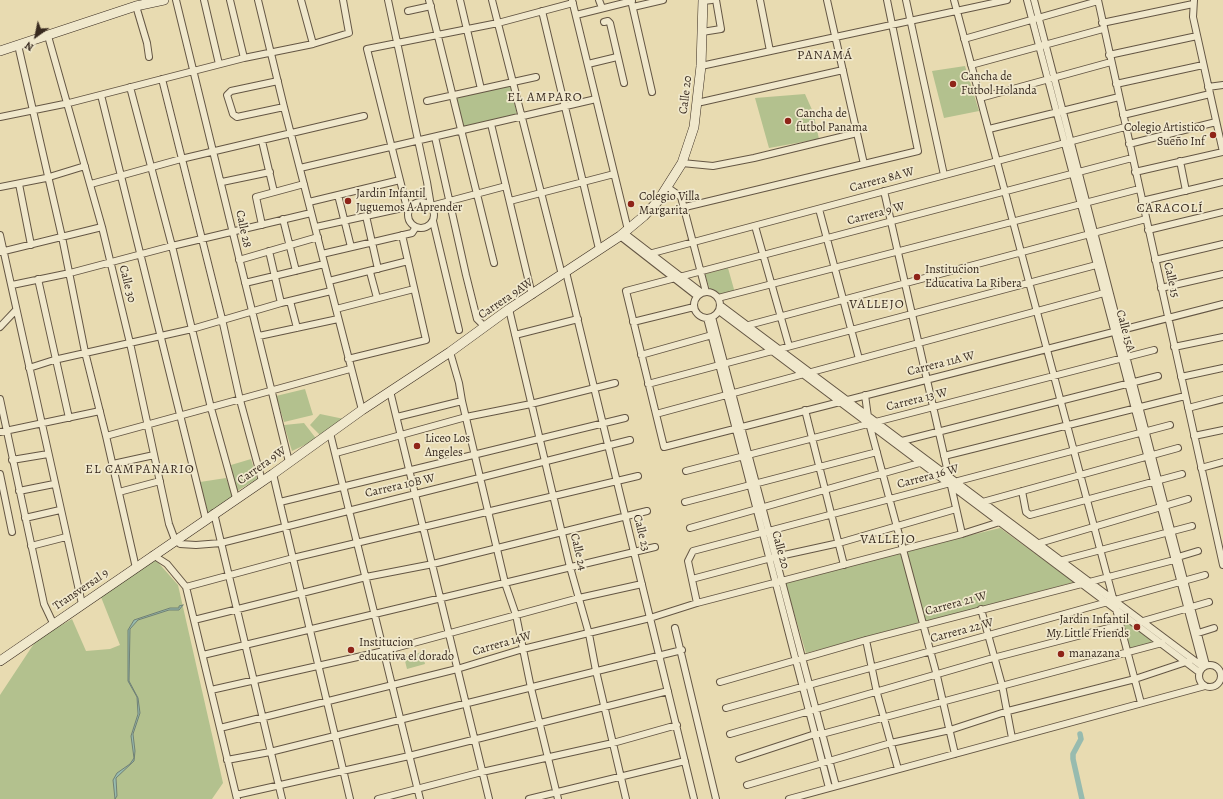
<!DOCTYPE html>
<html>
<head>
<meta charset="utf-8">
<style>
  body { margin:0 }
  #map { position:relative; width:1223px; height:799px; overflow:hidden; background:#e8dbb1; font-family:Alegreya,serif }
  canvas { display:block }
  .north { position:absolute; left:16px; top:16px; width:40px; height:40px; -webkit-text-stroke:3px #f0e8cc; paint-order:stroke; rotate:213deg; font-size:11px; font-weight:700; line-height:16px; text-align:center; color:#382a1f }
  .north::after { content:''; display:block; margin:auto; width:14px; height:18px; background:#382a1f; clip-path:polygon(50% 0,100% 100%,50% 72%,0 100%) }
</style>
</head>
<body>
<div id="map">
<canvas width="1223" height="799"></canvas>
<div class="north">N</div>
</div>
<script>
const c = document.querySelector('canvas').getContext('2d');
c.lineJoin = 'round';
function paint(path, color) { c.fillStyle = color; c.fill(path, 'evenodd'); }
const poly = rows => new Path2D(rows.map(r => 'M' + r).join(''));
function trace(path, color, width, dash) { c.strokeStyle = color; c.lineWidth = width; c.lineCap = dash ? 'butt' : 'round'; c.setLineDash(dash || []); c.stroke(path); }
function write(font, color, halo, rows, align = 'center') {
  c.font = font + ' Alegreya,serif'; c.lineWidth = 3.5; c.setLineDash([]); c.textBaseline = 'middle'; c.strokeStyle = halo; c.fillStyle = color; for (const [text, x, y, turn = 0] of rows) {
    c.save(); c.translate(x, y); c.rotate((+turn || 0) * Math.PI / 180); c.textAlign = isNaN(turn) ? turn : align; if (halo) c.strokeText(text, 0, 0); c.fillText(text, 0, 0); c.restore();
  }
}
paint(poly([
  [965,66,979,111,944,118,932,71],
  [510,85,517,114,463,127,455,97],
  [805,94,813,112,819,139,769,148,755,98],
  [728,268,735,293,721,297,710,290,705,274],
  [305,389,313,415,284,422,276,396],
  [320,414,344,419,320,435,310,425],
  [304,423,318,441,313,441,292,451,284,425],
  [251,459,257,479,234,493,231,465],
  [226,478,234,499,209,517,200,482],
  [1000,528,1074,582,925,622,906,551],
  [901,552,919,623,806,653,785,582],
  [155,559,178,585,223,783,212,799,0,799,0,695,37,639,72,619,86,651,110,649,120,645,101,597],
  [1122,617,1156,642,1130,649],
  [422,652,425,664,407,669,404,657]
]), '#b3c18e');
const water = poly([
  [183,605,179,610,169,610,138,620,130,629,129,681,138,698,140,713,133,734,135,751,134,761,116,778,117,796,115,799,113,780,117,773,130,764,134,758,131,736,138,714,137,697,128,681,128,630,134,620,170,608,179,608,179,606,183,605]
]);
paint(water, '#97bbaf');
trace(water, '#718175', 1);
trace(poly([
  [1080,734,1081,739,1073,754,1073,759,1082,799]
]), '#97bbaf', 5.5);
const street = poly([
  [176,0,289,462],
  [204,0,219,64],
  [230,0,244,58],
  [258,0,284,107,362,410],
  [301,0,313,44],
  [388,0,427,182,431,206,506,186],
  [429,0,494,263],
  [460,0,481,89],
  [492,0,562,275],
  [572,0,628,230],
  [599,0,602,8],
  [631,0,652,92],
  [760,0,770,51],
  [827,0,864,164],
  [906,0,944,175],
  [954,0,1141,703],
  [1027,0,1203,667],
  [1034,0,1206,665],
  [1098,0,1223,565],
  [1194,0,1193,17,1223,152],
  [703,1,712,0],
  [136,6,147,43,149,57],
  [633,7,663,0],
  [408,11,431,6],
  [542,11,599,249],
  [576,15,632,1],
  [604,22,608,21,610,23,624,83],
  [1102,23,1193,4],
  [702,32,721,29,716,0],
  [48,36,102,227,130,343,169,524,175,540,180,544,196,545,221,543,630,440],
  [964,39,1098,1],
  [18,45,62,237,85,352,106,436,136,568],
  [1109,55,1197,36],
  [588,64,617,57],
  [971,65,1103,29],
  [701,66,1007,0],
  [162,79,222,319,240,400,262,481],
  [278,81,231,91,227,95,233,114,237,117,284,107],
  [1116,84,1203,65],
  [130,87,172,246,211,408,236,498],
  [1208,87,1223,85],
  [101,95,206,520],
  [980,98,1111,62],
  [427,101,536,77],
  [697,103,843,70],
  [1123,115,1210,94],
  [0,117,69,103,244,58,313,44,349,33,343,0],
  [491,124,532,295],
  [989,129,1119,97],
  [435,137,466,275,477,319,485,327],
  [262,141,274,192],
  [1129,144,1216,122],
  [1132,158,626,291,664,447,1223,304],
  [1180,161,1186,191],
  [682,163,713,166,754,158,857,133],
  [300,168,596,99],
  [1135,172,1223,152],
  [222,182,270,172],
  [19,184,31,245],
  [91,184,181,159,364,116],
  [0,187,46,178,85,166],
  [667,187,681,197,706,292],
  [884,191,962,534],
  [338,195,351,247],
  [510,201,614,174],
  [1142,201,1223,182],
  [309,202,400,180],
  '408 215a13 13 0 1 1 26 0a13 13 0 1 1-26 0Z',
  [685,207,918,151,887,0],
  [819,209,859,359],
  [408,212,367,49,498,23,573,3],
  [366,216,378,269],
  [283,219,296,271],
  [433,221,459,330],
  [262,225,256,197,304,184],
  [755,226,789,346],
  [316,227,407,207],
  [1148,230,1223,212],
  [624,233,702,293],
  [0,235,82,604],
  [620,236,697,296],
  [269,251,281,303],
  [0,252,102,227],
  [322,254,412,233,416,227],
  [645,255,1125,127],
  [239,260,318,237],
  [1155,260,1223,244],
  [370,272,377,298],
  [566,272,694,799],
  [38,279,69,418],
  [329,281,408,261],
  [245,283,324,264],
  [12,285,70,273,172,246,311,213],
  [1161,288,1223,274],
  '694 305a13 13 0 1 1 26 0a13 13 0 1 1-26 0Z',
  [718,298,1139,189],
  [290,301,297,328],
  [720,305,1203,667],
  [336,309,414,289],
  [509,309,570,567,589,634,596,671,626,799],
  [719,311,1199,672],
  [712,317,836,786],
  [707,318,829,788],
  [633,322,694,307],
  [745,326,1146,219],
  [0,327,16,310],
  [515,335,578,319],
  [259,336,338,319],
  [1174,347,1223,337],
  [450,352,459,383,462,401,505,583,516,615,531,688,558,799],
  [641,355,712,335],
  [348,359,426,340,402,235],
  [29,368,54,360,192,329,281,303,331,291],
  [1181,377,1223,368],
  [648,384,1100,264],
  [390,391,489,799],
  [865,395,868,417],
  [0,399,44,604,53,623],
  [1188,408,1223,399],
  [805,410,844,565],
  [656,414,1104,293],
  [397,417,462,401],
  [869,423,937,676,955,754],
  [0,432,100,411],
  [330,433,420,799],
  [106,436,350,369],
  [1194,436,1223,430],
  [898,442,1158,376],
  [336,453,466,417,531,404,615,383],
  [944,456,1185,396],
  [12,460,48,454],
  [113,464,154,455],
  [1201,468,1223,462],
  [686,471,1154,350],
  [0,474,12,532],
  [273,474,350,799],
  [19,491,54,484],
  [1022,491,1026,512,1030,515,1182,474],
  [119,492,160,481],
  [280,502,625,418],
  [685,502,877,452],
  [979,503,1178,448],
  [214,513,282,799],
  [25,518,60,510],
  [690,528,923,462],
  [1036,544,1188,499],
  [31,546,66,537],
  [153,555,167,564,186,587,237,799],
  [1059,561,1192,526],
  [692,579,775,557,839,543,956,509],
  [186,587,293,558,638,476],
  [697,603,688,561,693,551,1170,425],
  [981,609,1002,685,1012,738],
  [194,620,366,577,433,564,647,511],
  [1140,622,1209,602],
  [675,628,716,799],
  [1195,634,1214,628],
  [866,640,877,693,898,769],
  [203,655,655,547],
  '1199 676a11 11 0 1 1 22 0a11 11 0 1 1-22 0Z',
  [720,682,866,640,1174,560,1178,557,1198,551],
  [211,690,384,651,579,598,642,584],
  [726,708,1205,575],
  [220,728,457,669,523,649,650,618,697,603,962,534,1006,520],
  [730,734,993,658,1120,625],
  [739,759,815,734,822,734,1162,643],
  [227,760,270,752,682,650],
  [747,785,891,743,950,730,1008,711,1135,679,1189,661],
  [236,795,409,756,668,691],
  [378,799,482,772,613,743,677,725],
  [529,799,685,761],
  [789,799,1205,686]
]);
const secondary = poly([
  [0,51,136,6,164,0],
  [0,661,273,474,362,410,450,352,509,309,620,236,644,216,658,201,682,163,694,127,701,66,703,0]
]);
trace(street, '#645644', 8);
trace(secondary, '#382a1f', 10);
trace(street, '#f0e8cc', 6);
trace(secondary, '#f0e8cc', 9);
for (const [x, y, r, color] of [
  [953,84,4,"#8f2418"],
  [788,121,4,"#8f2418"],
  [1213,135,4,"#8f2418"],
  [348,201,4,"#8f2418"],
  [631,204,4,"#8f2418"],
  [917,277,4,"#8f2418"],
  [417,446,4,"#8f2418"],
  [1137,627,4,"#8f2418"],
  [351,650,4,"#8f2418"],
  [1061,654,4,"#8f2418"]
]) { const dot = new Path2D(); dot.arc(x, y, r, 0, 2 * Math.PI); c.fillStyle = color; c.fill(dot); trace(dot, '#f0e8cc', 1.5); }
write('12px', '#382a1f', '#f0e8cc', [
  ["Cancha de",961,77],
  ["Futbol Holanda",961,91],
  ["Cancha de",796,114],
  ["futbol Panama",796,128],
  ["Colegio Artistico",1205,128,"right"],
  ["Sueño Inf",1205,142,"right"],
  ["Jardin Infantil",356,194],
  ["Juguemos A Aprender",356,208],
  ["Colegio Villa",639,197],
  ["Margarita",639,211],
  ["Institucion",925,270],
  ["Educativa La Ribera",925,284],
  ["Liceo Los",425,439],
  ["Angeles",425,453],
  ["Jardin Infantil",1129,620,"right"],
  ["My Little Friends",1129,634,"right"],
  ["Institucion",359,643],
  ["educativa el dorado",359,657],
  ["manazana",1069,654]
], 'left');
write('12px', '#382a1f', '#f0e8cc', [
  ["Calle 20",686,95,-83],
  ["Carrera 8A W",882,180,-15],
  ["Carrera 9 W",876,214,-15],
  ["Calle 28",243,229,78],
  ["Calle 15",1171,280,77],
  ["Calle 30",127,284,76],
  ["Carrera 9AW",506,299,-34],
  ["Calle 15A",1125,331,75],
  ["Carrera 11A W",941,364,-14],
  ["Carrera 13 W",917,400,-14],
  ["Carrera 9W",262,466,-35],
  ["Carrera 16 W",928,477,-15],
  ["Carrera 10B W",400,486,-13],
  ["Calle 23",641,533,76],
  ["Calle 20",780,550,75],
  ["Calle 24",578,552,77],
  ["Transversal 9",81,590,-34],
  ["Carrera 21 W",956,604,-15],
  ["Carrera 22 W",962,631,-15],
  ["Carrera 14W",502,644,-16]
]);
c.letterSpacing = '1px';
write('13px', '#382a1f', '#f0e8cc', [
  ["PANAMÁ",825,56],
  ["EL AMPARO",545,98],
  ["CARACOLÍ",1170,209],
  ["VALLEJO",877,305],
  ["EL CAMPANARIO",140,470],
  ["VALLEJO",888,540]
]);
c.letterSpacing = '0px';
</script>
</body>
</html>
